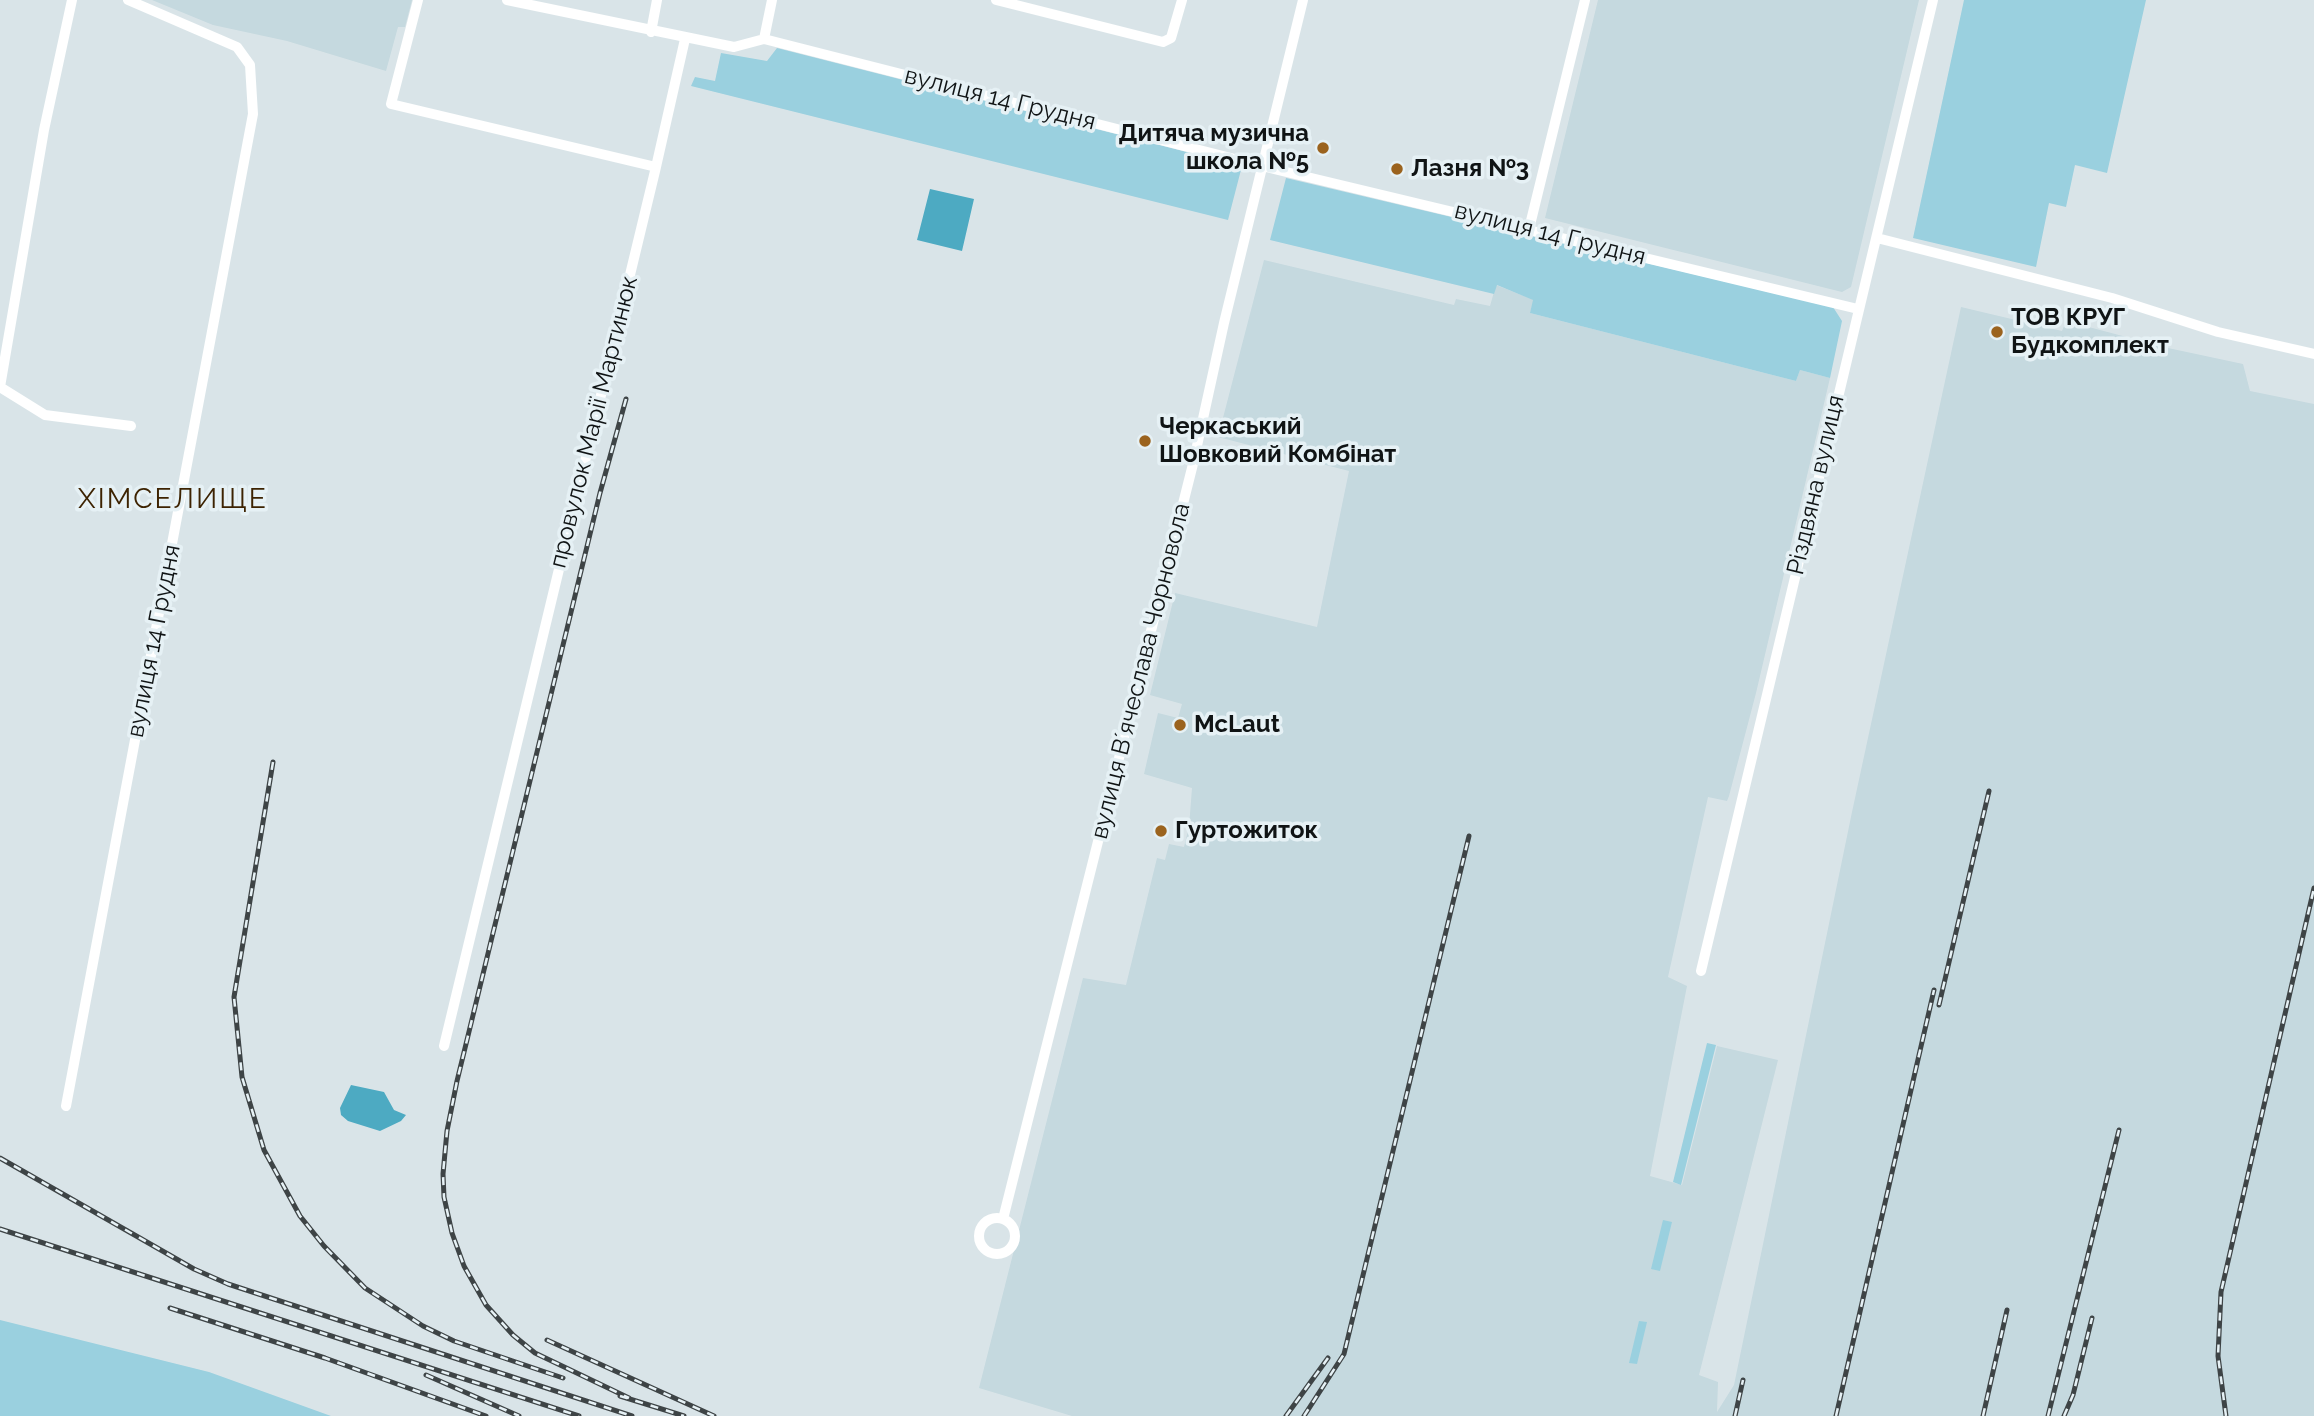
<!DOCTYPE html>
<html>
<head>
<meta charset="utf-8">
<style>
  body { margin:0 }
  canvas { display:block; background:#d9e4e8 }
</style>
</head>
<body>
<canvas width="2314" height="1416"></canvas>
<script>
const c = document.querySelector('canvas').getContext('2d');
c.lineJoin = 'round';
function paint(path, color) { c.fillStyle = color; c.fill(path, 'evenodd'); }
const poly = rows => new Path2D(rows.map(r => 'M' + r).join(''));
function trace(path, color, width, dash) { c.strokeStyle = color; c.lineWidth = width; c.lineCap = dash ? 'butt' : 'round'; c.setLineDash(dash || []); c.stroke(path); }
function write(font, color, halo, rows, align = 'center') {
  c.font = font + ' Raleway,sans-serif'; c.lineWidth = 7; c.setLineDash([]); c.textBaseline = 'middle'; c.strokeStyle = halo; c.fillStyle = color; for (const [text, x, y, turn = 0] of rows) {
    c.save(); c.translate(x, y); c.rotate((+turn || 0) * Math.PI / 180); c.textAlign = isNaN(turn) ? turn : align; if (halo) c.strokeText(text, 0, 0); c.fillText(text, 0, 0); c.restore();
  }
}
paint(poly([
  [152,0,412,0,405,27,398,27,386,71,287,41,213,25],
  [1598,0,1919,0,1851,287,1842,292,1545,218],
  [1264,260,1454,305,1456,299,1490,306,1496,285,1534,300,1530,313,1796,381,1800,370,1830,378,1756,693,1729,796,1727,801,1708,797,1668,977,1687,986,1650,1176,1682,1185,1717,1046,1778,1060,1699,1375,1718,1382,1717,1412,1734,1385,1852,812,1961,307,2062,331,2066,321,2168,348,2243,364,2250,391,2314,404,2314,1416,1072,1416,979,1388,1083,978,1126,985,1157,858,1165,860,1169,844,1184,847,1189,827,1192,788,1144,774,1158,713,1178,718,1182,704,1150,695,1175,593,1317,627,1349,471,1218,437]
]), '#c5d9df');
paint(poly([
  [1964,0,2146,0,2107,173,2075,165,2066,207,2049,203,2036,267,1913,238],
  [777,48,1242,166,1228,220,691,86,695,77,715,81,721,53,767,61],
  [1286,178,1833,307,1842,321,1830,378,1800,370,1796,381,1530,313,1533,300,1497,285,1494,294,1270,240],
  [1707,1043,1716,1045,1681,1185,1673,1182],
  [1663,1220,1672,1222,1660,1271,1651,1269],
  [0,1320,209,1372,331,1416,0,1416],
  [1639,1321,1647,1322,1637,1364,1629,1363]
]), '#9ad0df');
paint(poly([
  [930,189,974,199,962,251,917,240],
  [351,1085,384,1092,394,1110,406,1115,401,1121,380,1131,348,1121,341,1115,340,1108]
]), '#4daac2');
trace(poly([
  [72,0,44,130,0,387,45,415,131,426],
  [418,0,391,104,656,167,444,1046],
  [507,0,734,47,764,39,1278,170,1858,309],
  [996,0,1163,42,1171,38,1182,0],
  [651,32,657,0],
  [764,39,772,0],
  [656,167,685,39],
  [1529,229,1585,0],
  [1877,238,2112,298,2218,332,2314,354],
  [1701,971,1933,0],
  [66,1106,253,114,250,65,237,47,128,0],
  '979 1236a18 18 0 1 1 36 0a18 18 0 1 1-36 0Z',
  [1003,1219,1193,464,1224,323,1303,0]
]), '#fff', 10);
const rail = poly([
  [626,399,600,493,457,1081,447,1131,443,1174,444,1197,452,1233,464,1266,486,1305,513,1335,535,1353,629,1398],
  [273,762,234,997,242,1077,264,1150,300,1216,324,1246,365,1288,423,1326,454,1341,563,1378],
  [1939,1005,1989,791],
  [0,1158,194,1269,228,1284,632,1416],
  [0,1229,579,1416],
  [170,1308,325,1358,486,1416],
  [547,1340,714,1416],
  [426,1375,519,1416],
  [620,1396,684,1416],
  [1286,1416,1328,1358],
  [1304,1416,1344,1354,1469,836],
  [1735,1416,1743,1380],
  [1836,1416,1934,990],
  [1983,1416,2007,1310],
  [2048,1416,2119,1130],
  [2064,1416,2073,1395,2092,1318],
  [2226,1416,2218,1356,2221,1292,2314,888]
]);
trace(rail, '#3e4446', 5);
trace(rail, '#e6f1f5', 2.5, [8]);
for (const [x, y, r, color] of [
  [1323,148,7,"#9b631e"],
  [1397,169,7,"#9b631e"],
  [1997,332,7,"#9b631e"],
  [1145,441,7,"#9b631e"],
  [1180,725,7,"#9b631e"],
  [1161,831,7,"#9b631e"]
]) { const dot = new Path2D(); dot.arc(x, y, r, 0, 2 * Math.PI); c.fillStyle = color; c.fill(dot); trace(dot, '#e6f1f5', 2.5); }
write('24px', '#101415', '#e6f1f5', [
  ["вулиця 14 Грудня",1000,99,14],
  ["вулиця 14 Грудня",1550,234,14],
  ["провулок Марії Мартинюк",594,422,-76],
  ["Різдвяна вулиця",1816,485,-77],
  ["вулиця 14 Грудня",154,641,-79],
  ["вулиця Вʼячеслава Чорновола",1141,671,-76]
]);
write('bold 24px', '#101415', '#e6f1f5', [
  ["Дитяча музична",1309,134,"right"],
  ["школа №5",1309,162,"right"],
  ["Лазня №3",1411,169],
  ["ТОВ КРУГ",2011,318],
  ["Будкомплект",2011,346],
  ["Черкаський",1159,427],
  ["Шовковий Комбінат",1159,455],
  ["McLaut",1194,725],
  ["Гуртожиток",1175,831]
], 'left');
c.letterSpacing = '2px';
write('28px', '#3d2302', '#e6f1f5', [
  ["ХІМСЕЛИЩЕ",173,500]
]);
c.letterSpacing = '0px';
</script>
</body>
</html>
